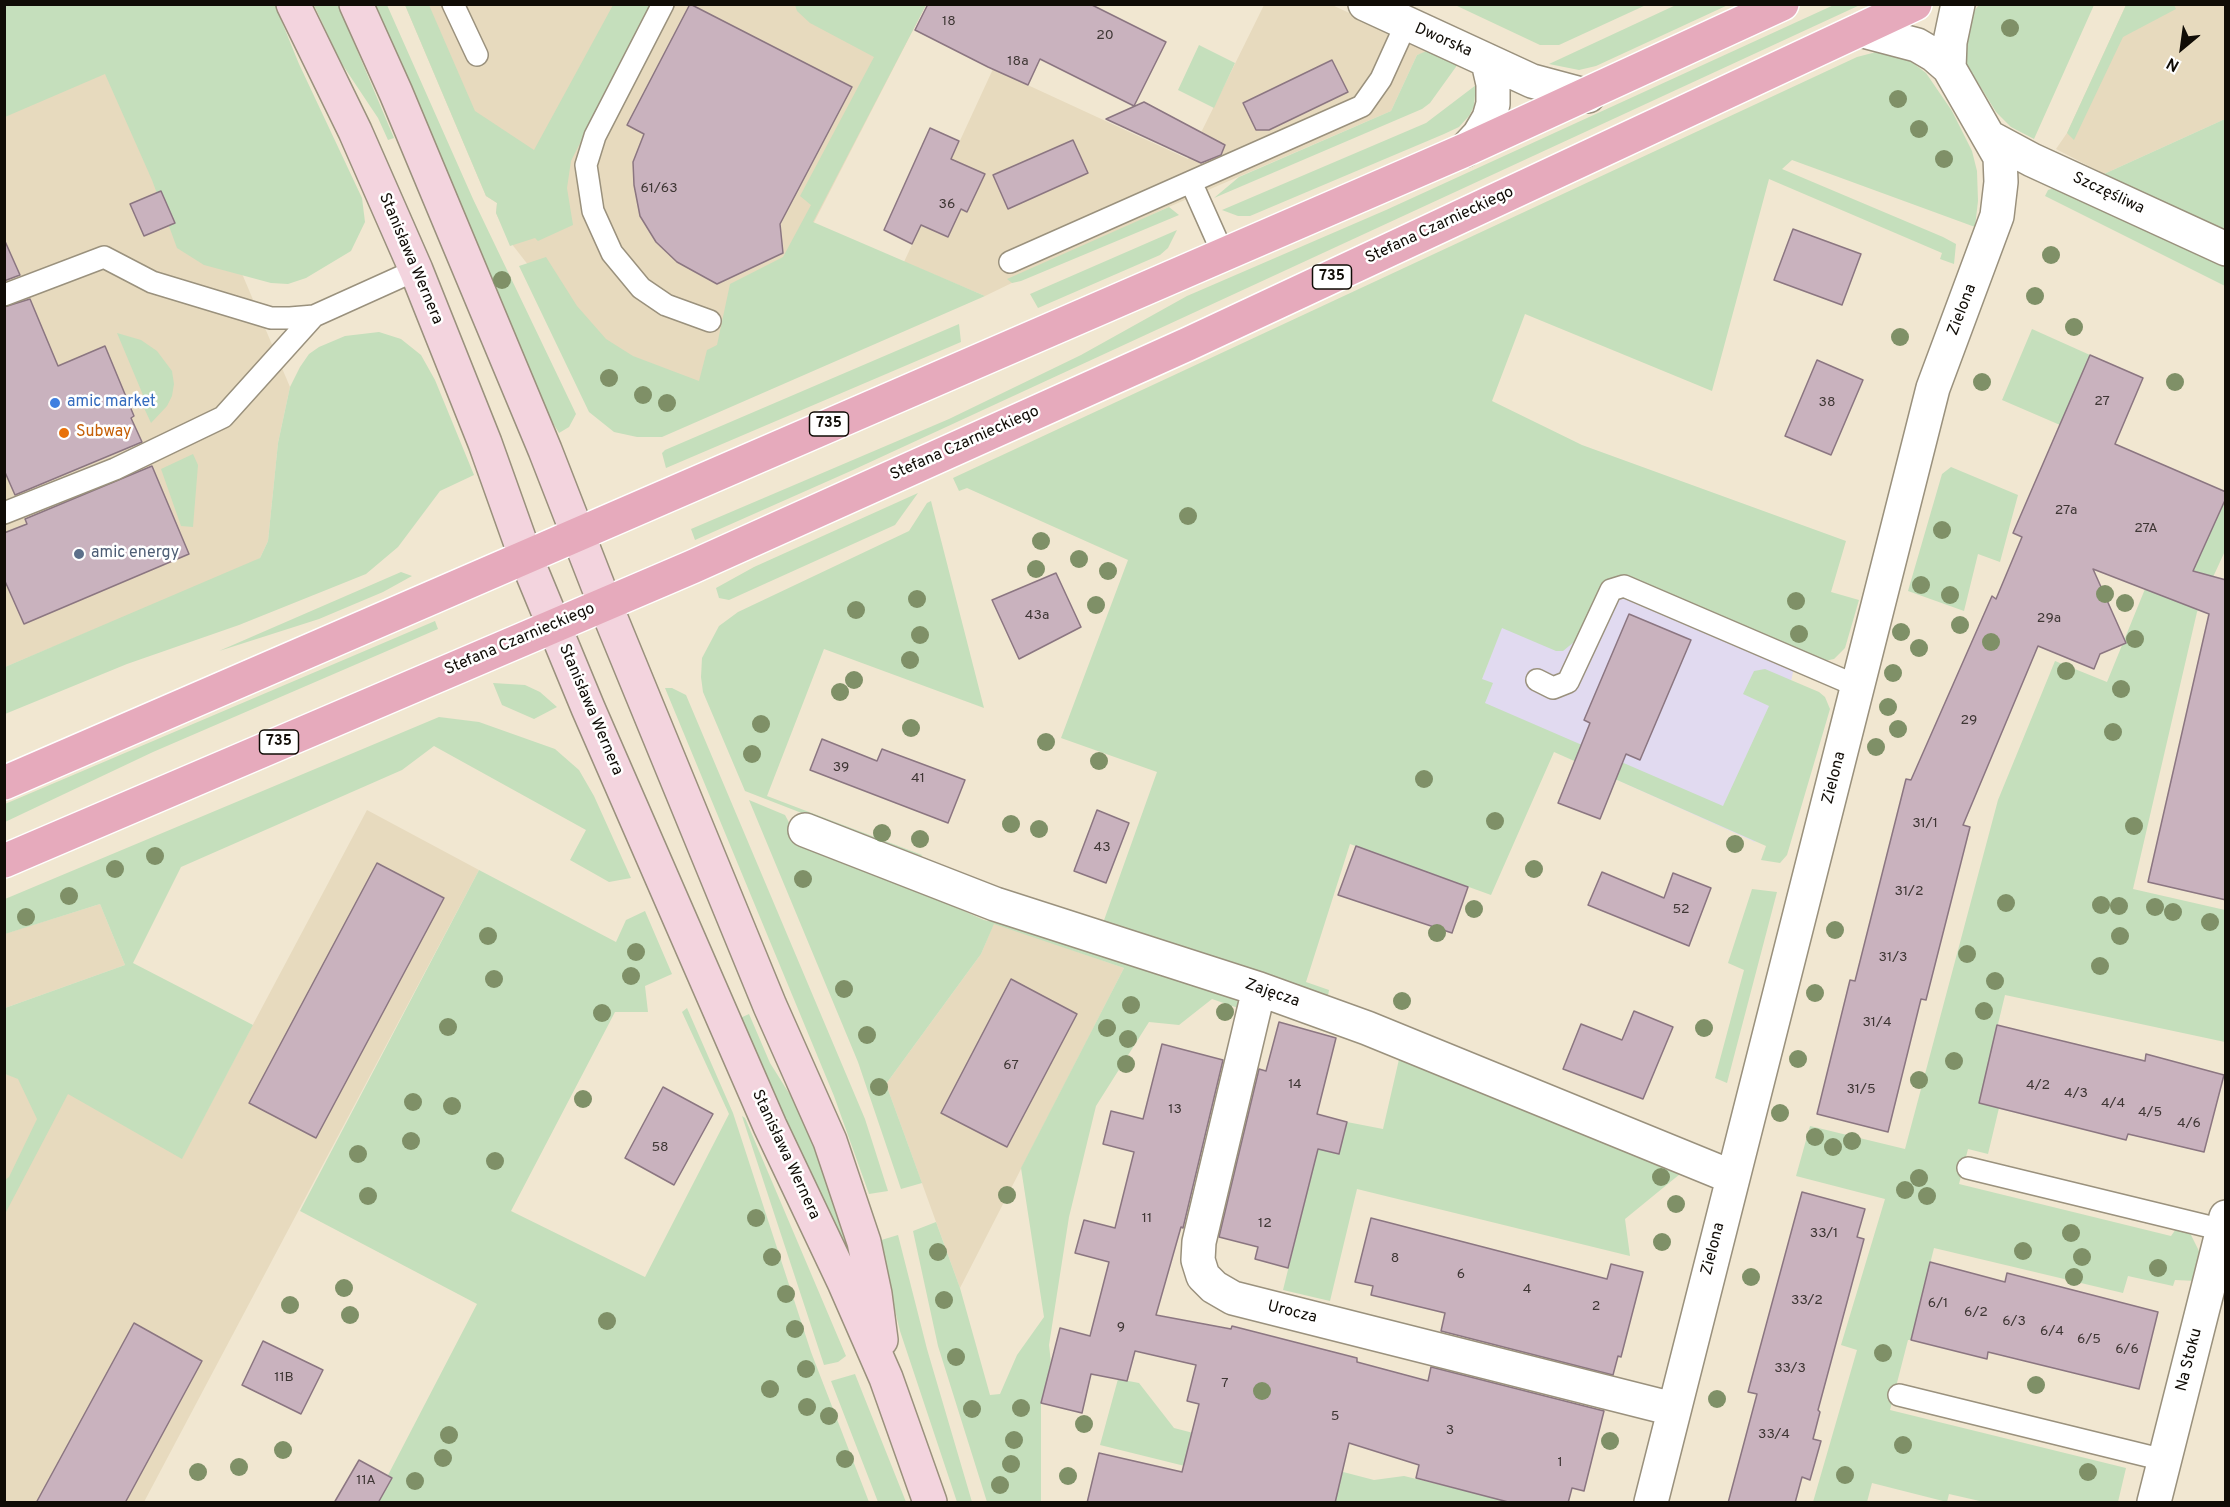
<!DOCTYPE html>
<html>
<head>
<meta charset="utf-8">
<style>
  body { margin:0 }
  #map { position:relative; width:2230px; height:1507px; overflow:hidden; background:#f1e7d1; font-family:Overpass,sans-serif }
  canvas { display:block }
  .frame { position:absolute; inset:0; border:6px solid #100c06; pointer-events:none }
  .north { position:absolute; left:2152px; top:18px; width:60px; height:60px; -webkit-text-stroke:4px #fff; paint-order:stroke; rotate:209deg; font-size:16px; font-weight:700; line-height:24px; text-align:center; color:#100c06 }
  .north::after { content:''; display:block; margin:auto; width:21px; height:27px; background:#100c06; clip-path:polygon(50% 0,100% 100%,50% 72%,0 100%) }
</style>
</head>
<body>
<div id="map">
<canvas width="2230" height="1507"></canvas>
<div class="frame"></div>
<div class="north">N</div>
</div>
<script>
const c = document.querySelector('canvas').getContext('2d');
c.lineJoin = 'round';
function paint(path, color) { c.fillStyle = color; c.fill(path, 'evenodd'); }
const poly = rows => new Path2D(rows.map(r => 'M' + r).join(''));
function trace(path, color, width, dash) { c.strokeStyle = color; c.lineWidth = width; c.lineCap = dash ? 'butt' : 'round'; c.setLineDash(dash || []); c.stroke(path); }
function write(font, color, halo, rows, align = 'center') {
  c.font = font + ' Overpass,sans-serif'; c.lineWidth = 5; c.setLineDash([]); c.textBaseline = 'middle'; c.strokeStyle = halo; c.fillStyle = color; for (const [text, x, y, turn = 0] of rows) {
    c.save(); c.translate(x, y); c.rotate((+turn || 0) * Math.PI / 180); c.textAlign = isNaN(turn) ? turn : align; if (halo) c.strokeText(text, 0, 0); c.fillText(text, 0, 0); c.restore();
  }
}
paint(poly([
  [405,5,926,5,725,395,586,339,511,243,496,213,497,203,486,196],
  [1264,5,1332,5,1432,51,1417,55,1391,111,1164,209,985,296,904,262,993,69,1188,159],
  [2126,5,2225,5,2225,119,2104,174,2056,149,2067,133],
  [110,53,243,276,290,387,278,443,268,541,260,558,248,565,5,667,5,68],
  [367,810,479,870,144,1502,5,1502,5,1074,68,1093,182,1158],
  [100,904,125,965,5,1008,4,934],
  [994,923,1124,968,960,1288,886,1084,981,954]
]), '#e7dabe');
paint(poly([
  [1621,566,1796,659,1755,842,1469,713,1504,621]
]), '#e1daf0');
paint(poly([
  [1678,4,1728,5,1596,66,1579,70,1549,64],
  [1836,4,1860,5,853,470,695,540,691,529,949,419,1081,355,1187,296,1386,210],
  [5,5,275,5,299,64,362,198,365,222,351,251,306,278,288,284,271,283,204,265,177,248,152,180,105,74,5,117],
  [314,5,338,5,394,138,388,140,378,118,340,61],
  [371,5,387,5,473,199,576,414,569,427,559,433,545,410],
  [405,5,429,5,475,111,534,150,613,5,650,5,571,161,567,188,573,225,538,241,535,238,510,246,496,213,497,203,486,196],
  [795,5,926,5,813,222,985,296,662,437,637,437,614,432,589,412,519,266,546,257,577,306,606,339,633,356,699,381,707,350,717,345,730,284,783,257,811,205,800,196,874,57,810,23,797,11],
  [1455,5,1646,5,1559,45,1540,45],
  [1979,5,2094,5,2034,139,2011,127,1996,112,1967,65,1963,47,1969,17],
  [2126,5,2174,5,2176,9,2123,37,2074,140,2067,133],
  [1199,45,1235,63,1214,108,1178,90],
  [1429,50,1458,64,1430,103,1422,109,1214,198,1239,177,1391,111,1417,55],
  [1880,51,1909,60,1926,73,1952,111,1972,151,1977,171,1978,201,1975,227,1792,160,1782,169,1943,237,1956,244,1954,264,1940,259,1942,253,1769,179,1712,391,1525,314,1492,401,1582,445,1846,541,1831,592,1859,600,1845,648,1834,659,1820,662,1648,585,1593,604,1574,642,1563,651,1556,651,1502,628,1482,679,1493,683,1485,703,1723,806,1769,706,1743,694,1754,671,1765,669,1819,692,1825,697,1830,709,1787,855,1780,863,1761,860,1766,846,1554,752,1491,895,1350,844,1306,982,1329,990,1327,1002,1103,923,1157,772,1061,738,1128,560,967,488,959,491,953,478,1857,57],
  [1476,85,1474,106,1469,116,1459,127,1444,134,1250,216,1238,216,1222,210,1426,123],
  [2225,119,2225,232,2104,174],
  [2054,188,2225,267,2225,286,2045,196,2048,190],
  [1169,207,1179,215,1021,281,1012,283,1007,279],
  [1177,230,1168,248,1160,255,1038,308,1030,294],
  [959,324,961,342,666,468,662,453,665,450],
  [2032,329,2090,355,2060,425,2002,400],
  [379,332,401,339,421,355,435,380,474,475,440,491,398,547,366,574,239,625,127,664,5,714,5,667,260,558,268,541,278,443,290,387,300,367,309,354,319,347,345,336],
  [117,333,141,340,157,351,172,371,174,384,172,396,167,406,151,423,139,397,143,395],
  [193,454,198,465,193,527,181,526,161,469],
  [1951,467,2018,495,2000,562,1978,554,1964,611,1908,591,1942,474],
  [918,493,895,525,729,600,719,598,716,588,754,567],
  [2225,498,2225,551,2197,612,2133,889,2225,910,2225,1042,2005,995,1979,1103,1999,1108,1988,1154,1968,1149,1959,1184,2171,1236,2176,1229,2190,1233,2201,1255,2196,1281,2175,1280,2173,1286,2128,1276,2123,1293,1934,1248,1911,1340,1908,1340,1890,1410,2126,1468,2118,1502,1984,1502,1949,1494,1947,1502,1872,1483,1867,1502,1813,1502,1857,1350,1841,1345,1885,1199,1796,1176,1810,1126,1905,1149,1998,800,2055,661,2107,682,2145,589,2163,596],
  [931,501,984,708,824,649,767,796,922,855,920,859,745,791,703,692,701,677,702,658,719,626,738,612,909,531,927,503],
  [401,572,412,576,383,592,319,619,219,651],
  [435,621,438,629,153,752,5,822,5,804],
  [493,683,525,685,540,692,557,707,534,719,502,705],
  [665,688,672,688,686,695,865,1119,888,1191,869,1194,834,1096],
  [439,717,479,722,555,749,579,770,594,796,631,878,609,882,570,860,586,830,434,746,402,770,181,867,133,963,253,1025,182,1159,68,1094,5,1214,5,1180,9,1177,37,1119,18,1079,5,1074,5,1008,125,965,100,904,5,934,5,899],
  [749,800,785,815,792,828,843,857,984,920,1039,932,1236,996,1244,1002,1238,1008,1212,999,1179,1025,1149,1022,1096,1106,1069,1217,1049,1345,1051,1363,1041,1403,1041,1502,987,1502,938,1346,913,1231,936,1222,960,1288,990,1395,1000,1394,1017,1355,1044,1317,1021,1168,1124,968,994,924,981,954,886,1084,922,1183,901,1189,858,1062],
  [479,870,616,942,626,920,645,911,672,974,645,986,648,1012,615,1012,511,1211,645,1277,729,1114,682,1012,687,1008,733,1113,811,1352,869,1502,374,1502,477,1304,300,1211],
  [1752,889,1777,892,1727,1083,1715,1078,1744,970,1728,963],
  [749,1014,770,1063,799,1109,833,1190,850,1257,839,1260,738,1019],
  [1400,1055,1680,1174,1625,1219,1630,1256,1357,1189,1330,1301,1283,1290,1306,1197,1268,1136,1339,1153,1347,1122,1383,1129],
  [742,1116,745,1118,846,1356,838,1362,824,1365],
  [898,1235,927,1349,972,1502,957,1502,900,1331,878,1241],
  [855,1374,906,1502,878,1502,831,1381],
  [1118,1379,1139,1383,1174,1428,1374,1480,1404,1476,1512,1502,1330,1502,1100,1445]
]), '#c5dfbc');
const building = poly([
  [690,4,852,87,780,224,783,253,717,284,677,262,656,242,640,216,634,185,633,162,644,134,627,125,690,4],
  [928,4,1090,4,1166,42,1134,106,1040,59,1028,85,988,67,915,30,928,4],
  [1332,60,1348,92,1269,130,1256,130,1243,103,1332,60],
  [1144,102,1225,145,1221,155,1201,163,1106,119,1144,102],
  [930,128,959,141,951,159,985,174,967,212,961,209,948,237,921,225,912,244,884,230,930,128],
  [1073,140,1088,173,1008,209,993,175,1073,140],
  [161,191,175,223,144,236,130,204,161,191],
  [1793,229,1861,254,1842,305,1774,280,1793,229],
  [4,239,20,275,4,281,4,239],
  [30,299,58,366,105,346,134,416,131,418,142,442,15,495,4,470,4,307,30,299],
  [2090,355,2143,378,2115,444,2226,492,2226,498,2193,571,2226,580,2226,900,2148,882,2209,614,2093,569,2126,643,2100,654,2094,669,2038,646,1963,825,1970,827,1926,1000,1921,999,1888,1132,1817,1114,1850,980,1855,981,1906,779,1911,780,1992,596,1996,599,2022,537,2013,533,2090,355],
  [1817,360,1863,380,1831,455,1785,436,1817,360],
  [152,466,189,554,24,624,4,579,4,533,27,524,25,519,152,466],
  [1056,573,1081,627,1019,659,992,600,1056,573],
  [1629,614,1691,640,1640,760,1626,754,1600,819,1558,803,1590,723,1584,720,1629,614],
  [822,739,877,761,882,749,965,780,948,823,810,770,822,739],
  [1097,810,1129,823,1106,883,1074,871,1097,810],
  [1356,846,1468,887,1452,933,1338,895,1356,846],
  [377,863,444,898,316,1138,249,1103,377,863],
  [1602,872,1664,898,1673,873,1711,888,1689,946,1588,905,1602,872],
  [1011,979,1077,1014,1007,1147,941,1113,1011,979],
  [1634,1011,1673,1027,1643,1099,1563,1069,1581,1024,1622,1040,1634,1011],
  [1279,1022,1336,1038,1317,1114,1347,1122,1339,1154,1318,1149,1288,1268,1255,1259,1258,1247,1219,1237,1259,1069,1266,1071,1279,1022],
  [1997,1025,2145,1061,2146,1054,2224,1075,2204,1152,2128,1134,2126,1140,1979,1103,1997,1025],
  [1162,1044,1223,1060,1183,1228,1181,1227,1156,1315,1231,1329,1232,1326,1357,1358,1357,1362,1428,1381,1431,1367,1604,1411,1584,1491,1572,1488,1568,1503,1512,1503,1416,1478,1419,1465,1349,1443,1335,1503,1087,1503,1099,1453,1182,1472,1199,1404,1187,1401,1196,1365,1135,1351,1127,1381,1091,1374,1082,1413,1041,1403,1060,1328,1090,1336,1109,1262,1075,1253,1084,1220,1115,1228,1134,1152,1103,1144,1111,1111,1143,1119,1162,1044],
  [663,1087,713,1114,674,1185,625,1158,663,1087],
  [1802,1192,1865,1209,1857,1237,1864,1239,1818,1410,1820,1412,1813,1439,1821,1441,1810,1480,1802,1477,1795,1503,1728,1503,1757,1394,1748,1392,1802,1192],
  [1371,1218,1607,1279,1611,1264,1643,1272,1621,1357,1618,1356,1613,1375,1441,1331,1445,1313,1371,1295,1373,1286,1355,1282,1371,1218],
  [1930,1262,2005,1282,2007,1273,2158,1312,2139,1389,1988,1352,1987,1359,1911,1340,1930,1262],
  [134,1323,202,1361,125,1503,36,1503,134,1323],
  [263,1341,323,1370,301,1414,242,1385,263,1341],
  [359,1460,392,1478,378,1503,334,1503,359,1460]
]);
paint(building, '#c9b2be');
trace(building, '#8b7681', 1.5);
const lane = poly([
  [453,4,477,55],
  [663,4,595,136,586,165,593,211,612,253,641,288,666,305,710,321],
  [1191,182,1224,256],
  [1010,262,1362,106,1381,79,1406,24],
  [4,295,104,257,152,282,271,318,290,318,314,316,416,270],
  [4,513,115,469,223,417,314,316],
  [1537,680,1553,688,1568,682,1611,590,1624,586,1857,686],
  [1968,1168,2223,1230],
  [1899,1395,2164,1460]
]);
const street = poly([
  [1365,4,1532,81,1588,96],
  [1949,68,1950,42,1958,4],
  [1991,138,2032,160,2226,249],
  [1465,150,1479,135,1489,118,1493,104,1493,84,1488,62],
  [805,830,995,904,1259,989,1367,1028,1732,1177],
  [1259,989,1199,1242,1198,1260,1203,1276,1214,1287,1233,1298,1673,1409],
  [1651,1502,1933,388,1997,216,2001,182,2000,157,1949,68,1934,55,1917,45,1860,30],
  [2154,1502,2226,1217]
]);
const secondary = poly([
  [293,4,355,131,416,270,485,443,526,558,588,708,770,1126,844,1282,886,1378,930,1502],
  [356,4,396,93,545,450,605,604,770,1006,830,1141,864,1242,875,1294,881,1340]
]);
const primary = poly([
  [4,783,1465,150,1782,4],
  [4,861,692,567,1188,344,1915,4]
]);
trace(lane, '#9a917d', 24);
trace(street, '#9a917d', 36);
trace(secondary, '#9a917d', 36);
trace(primary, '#fff', 36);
trace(lane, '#fff', 21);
trace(street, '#fff', 33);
trace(secondary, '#f3d4de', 33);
trace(primary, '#e6aabc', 33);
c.fillStyle = '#7f9067';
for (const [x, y] of [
  [2010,28],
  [1898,99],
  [1919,129],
  [1944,159],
  [2051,255],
  [502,280],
  [2035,296],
  [2074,327],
  [1900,337],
  [609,378],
  [1982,382],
  [2175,382],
  [643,395],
  [667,403],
  [1188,516],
  [1942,530],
  [1041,541],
  [1079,559],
  [1036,569],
  [1108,571],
  [1921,585],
  [2105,594],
  [1950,595],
  [917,599],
  [1796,601],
  [2125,603],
  [1096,605],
  [856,610],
  [1960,625],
  [1901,632],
  [1799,634],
  [920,635],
  [2135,639],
  [1991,642],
  [1919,648],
  [910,660],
  [2066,671],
  [1893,673],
  [854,680],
  [2121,689],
  [840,692],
  [1888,707],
  [761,724],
  [911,728],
  [1898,729],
  [2113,732],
  [1046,742],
  [1876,747],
  [752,754],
  [1099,761],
  [1424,779],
  [1495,821],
  [1011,824],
  [2134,826],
  [1039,829],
  [882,833],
  [920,839],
  [1735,844],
  [155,856],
  [115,869],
  [1534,869],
  [803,879],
  [69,896],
  [2006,903],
  [2101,905],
  [2119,906],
  [2155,907],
  [1474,909],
  [2173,912],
  [26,917],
  [2210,922],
  [1835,930],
  [1437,933],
  [488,936],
  [2120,936],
  [636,952],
  [1967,954],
  [2100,966],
  [631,976],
  [494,979],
  [1995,981],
  [844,989],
  [1815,993],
  [1402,1001],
  [1131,1005],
  [1984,1011],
  [1225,1012],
  [602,1013],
  [448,1027],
  [1107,1028],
  [1704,1028],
  [867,1035],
  [1128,1039],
  [1798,1059],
  [1954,1061],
  [1126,1064],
  [1919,1080],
  [879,1087],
  [583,1099],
  [413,1102],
  [452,1106],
  [1780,1113],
  [1815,1137],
  [411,1141],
  [1852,1141],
  [1833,1147],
  [358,1154],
  [495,1161],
  [1661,1177],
  [1919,1178],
  [1905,1190],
  [1007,1195],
  [368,1196],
  [1927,1196],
  [1676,1204],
  [756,1218],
  [2071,1233],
  [1662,1242],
  [2023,1251],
  [938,1252],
  [772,1257],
  [2082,1257],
  [2158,1268],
  [1751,1277],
  [2074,1277],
  [344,1288],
  [786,1294],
  [944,1300],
  [290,1305],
  [350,1315],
  [607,1321],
  [795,1329],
  [1883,1353],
  [956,1357],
  [806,1369],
  [2036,1385],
  [770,1389],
  [1262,1391],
  [1717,1399],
  [807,1407],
  [1021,1408],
  [972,1409],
  [829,1416],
  [1084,1424],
  [449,1435],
  [1014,1440],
  [1610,1441],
  [1903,1445],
  [283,1450],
  [443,1458],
  [845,1459],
  [1011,1464],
  [239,1467],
  [198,1472],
  [2088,1472],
  [1845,1475],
  [1068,1476],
  [415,1481],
  [1000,1485]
]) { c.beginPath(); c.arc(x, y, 9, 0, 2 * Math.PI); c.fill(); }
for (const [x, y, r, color] of [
  [55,403,6,"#3f7fe0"],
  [64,433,6,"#e8710a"],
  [79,554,6,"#5c6f8a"]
]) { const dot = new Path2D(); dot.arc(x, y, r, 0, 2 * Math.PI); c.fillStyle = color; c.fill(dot); trace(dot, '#fff', 2); }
write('14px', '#3e3634', null, [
  ["18",949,22],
  ["20",1105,36],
  ["18a",1018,62],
  ["61/63",659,189],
  ["36",947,205],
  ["27",2102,402],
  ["38",1827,403],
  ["27a",2066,511],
  ["27A",2146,529],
  ["43a",1037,616],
  ["29a",2049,619],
  ["29",1969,721],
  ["39",841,768],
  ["41",918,779],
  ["31/1",1925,824],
  ["43",1102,848],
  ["31/2",1909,892],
  ["52",1681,910],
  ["31/3",1893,958],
  ["31/4",1877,1023],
  ["67",1011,1066],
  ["14",1295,1085],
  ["4/2",2038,1086],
  ["31/5",1861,1090],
  ["4/3",2076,1094],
  ["4/4",2113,1104],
  ["13",1175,1110],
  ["4/5",2150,1113],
  ["4/6",2189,1124],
  ["58",660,1148],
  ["11",1147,1219],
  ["12",1265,1224],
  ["33/1",1824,1234],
  ["8",1395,1259],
  ["6",1461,1275],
  ["4",1527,1290],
  ["33/2",1807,1301],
  ["6/1",1938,1304],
  ["2",1596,1307],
  ["6/2",1976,1313],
  ["6/3",2014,1322],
  ["9",1121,1328],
  ["6/4",2052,1332],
  ["6/5",2089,1340],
  ["6/6",2127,1350],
  ["33/3",1790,1369],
  ["11B",284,1378],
  ["7",1225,1384],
  ["5",1335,1417],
  ["3",1450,1431],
  ["33/4",1774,1435],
  ["1",1560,1463],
  ["11A",366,1481]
]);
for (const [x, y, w] of [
  [1332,277,39],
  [829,424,39],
  [279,742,39]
]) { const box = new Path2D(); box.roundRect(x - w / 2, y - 12, w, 24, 4.5); c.fillStyle = '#fff'; c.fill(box); trace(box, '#100c06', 1.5); }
write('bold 15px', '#100c06', null, [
  ["735",1332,277],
  ["735",829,424],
  ["735",279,742]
]);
write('16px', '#100c06', '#fff', [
  ["Dworska",1443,41,24],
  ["Szczęśliwa",2108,194,25],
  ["Stefana Czarnieckiego",1440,226,-25],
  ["Stanisława Wernera",410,259,67],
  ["Zielona",1963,310,-69],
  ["Stefana Czarnieckiego",965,444,-24],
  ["Stefana Czarnieckiego",520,640,-23],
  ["Stanisława Wernera",590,710,67],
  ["Zielona",1835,778,-76],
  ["Zajęcza",1272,994,19],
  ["Stanisława Wernera",785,1155,65],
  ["Zielona",1714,1249,-76],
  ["Urocza",1292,1313,14],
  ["Na Stoku",2190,1360,-76]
]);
write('16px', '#366cbe', '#fff', [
  ["amic market",67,403]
], 'left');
write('16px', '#c56008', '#fff', [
  ["Subway",76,433]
], 'left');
write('16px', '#4e5e75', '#fff', [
  ["amic energy",91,554]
], 'left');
</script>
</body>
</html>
